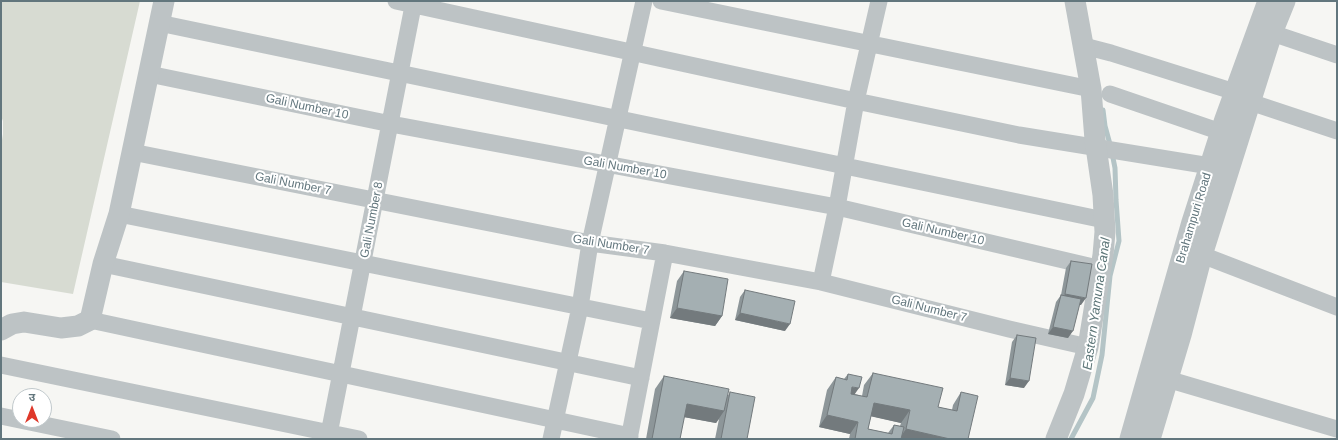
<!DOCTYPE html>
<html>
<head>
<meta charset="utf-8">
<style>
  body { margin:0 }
  #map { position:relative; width:1338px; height:440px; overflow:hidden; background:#f6f6f3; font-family:Helvetica,"Noto Sans Devanagari",sans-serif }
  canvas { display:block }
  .frame { position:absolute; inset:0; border:2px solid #62767d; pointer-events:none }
  .north { position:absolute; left:12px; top:388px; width:40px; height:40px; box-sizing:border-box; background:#fff; border:1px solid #c0c8cb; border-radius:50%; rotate:0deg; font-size:11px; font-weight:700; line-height:16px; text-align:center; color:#62767d }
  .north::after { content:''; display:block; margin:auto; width:14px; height:18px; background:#df382a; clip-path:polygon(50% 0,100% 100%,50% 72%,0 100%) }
</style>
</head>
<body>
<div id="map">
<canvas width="1338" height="440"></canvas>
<div class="frame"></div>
<div class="north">उ</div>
</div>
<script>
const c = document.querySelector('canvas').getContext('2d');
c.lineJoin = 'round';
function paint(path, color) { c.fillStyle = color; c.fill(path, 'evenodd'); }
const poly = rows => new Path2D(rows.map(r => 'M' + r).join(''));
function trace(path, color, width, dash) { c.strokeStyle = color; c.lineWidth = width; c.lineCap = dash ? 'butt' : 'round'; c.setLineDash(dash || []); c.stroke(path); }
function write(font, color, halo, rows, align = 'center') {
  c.font = font + ' Helvetica,sans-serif'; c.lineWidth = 4; c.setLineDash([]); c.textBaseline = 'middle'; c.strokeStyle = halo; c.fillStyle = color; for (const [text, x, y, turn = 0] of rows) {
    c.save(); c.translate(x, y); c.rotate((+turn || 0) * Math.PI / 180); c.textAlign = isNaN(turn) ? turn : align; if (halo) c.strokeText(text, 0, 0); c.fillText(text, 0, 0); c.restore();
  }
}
paint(poly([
  [1,1,140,1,73,294,1,282,1,146,3,134,3,121,1,116]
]), '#d7dbd2');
trace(poly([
  [1071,439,1093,398,1102,355,1110,276,1119,241,1116,200,1115,168,1111,148,1105,126,1103,110]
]), '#b4c4c6', 5);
trace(poly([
  [396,1,856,101,1019,135,1210,166,1221,170],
  [661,1,1091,89],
  [159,23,1104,220],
  [1272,33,1337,55],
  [1084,46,1111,53,1235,92],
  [149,74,391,124,837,207,1093,267],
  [1110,94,1221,132],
  [1250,102,1337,131],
  [132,152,590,243,665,253,821,282,1009,329,1088,347],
  [119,214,651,321],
  [1202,255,1337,307],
  [103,264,641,378],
  [821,282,837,207,856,101,879,1],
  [90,320,630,436],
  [1,365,359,439],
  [1167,379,1337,429],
  [1,416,112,439],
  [328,439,414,1],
  [551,439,580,307,590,243,644,1],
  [629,439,665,253]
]), '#bdc3c5', 17);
trace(poly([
  [1,330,12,324,24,322,61,328,78,326,90,320,103,264,119,214,164,1],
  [1056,439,1074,394,1088,347,1103,255,1105,232,1103,195,1095,140,1091,89,1075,1],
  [1130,439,1192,222,1225,119,1268,1],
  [1150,439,1181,335,1202,255,1272,33,1285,1]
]), '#bdc3c5', 21);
paint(poly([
  [1071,261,1081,305,1079,305,1068,338,1048,334,1056,302,1061,295,1066,268],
  [684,271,722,316,715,326,670,318,677,281],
  [745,290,785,331,735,320,740,297],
  [1017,335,1024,388,1005,385,1012,342],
  [873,373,938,407,952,410,953,405,961,392,968,439,849,439,850,434,819,427,827,390,836,377,844,379,848,374,855,394,862,396,864,385],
  [871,416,901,423,900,426,894,425,888,433,868,429],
  [664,376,727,397,730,392,747,439,715,439,719,419,716,423,684,417,680,439,646,439,655,389]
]), '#8d9699');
paint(poly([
  [1065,294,1086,298,1081,305,1060,301],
  [677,308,722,316,715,326,670,318],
  [740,313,790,324,785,331,735,320],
  [1053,327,1073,331,1068,338,1048,334],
  [1010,378,1029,381,1024,388,1005,385],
  [852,387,859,388,850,401,844,399],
  [874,403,910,410,901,423,865,415],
  [687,404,724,411,716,423,678,416],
  [827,415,858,422,850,434,819,427],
  [906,429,950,439,899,439]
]), '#737a7d');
const building = poly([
  [1071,261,1092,264,1086,298,1065,294,1071,261],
  [684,271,728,279,722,316,677,308,684,271],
  [745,290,795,301,790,324,740,313,745,290],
  [1061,295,1081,299,1073,331,1053,327,1061,295],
  [1017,335,1036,338,1029,381,1010,378,1017,335],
  [873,373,943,388,938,407,957,411,961,392,978,396,968,439,950,439,906,429,910,410,874,403,868,429,892,434,894,425,904,427,901,439,855,439,858,422,827,415,836,377,847,380,848,374,862,377,859,388,852,387,851,394,867,397,873,373],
  [664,376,729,389,724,411,687,404,680,439,652,439,664,376],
  [730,392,755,397,747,439,721,439,730,392]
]);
paint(building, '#a4afb2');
trace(building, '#737a7d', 1);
write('12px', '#62767d', '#fff', [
  ["Gali Number 10",307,107,12],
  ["Gali Number 10",625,168,10],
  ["Gali Number 7",293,184,11],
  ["Brahampuri Road",1194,218,-73],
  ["Gali Number 8",372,220,-79],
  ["Gali Number 10",943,232,13],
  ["Gali Number 7",611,245,9],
  ["Gali Number 7",929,309,14]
]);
write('italic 13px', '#5d7678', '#fff', [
  ["Eastern Yamuna Canal",1097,304,-82]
]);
</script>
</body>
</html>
